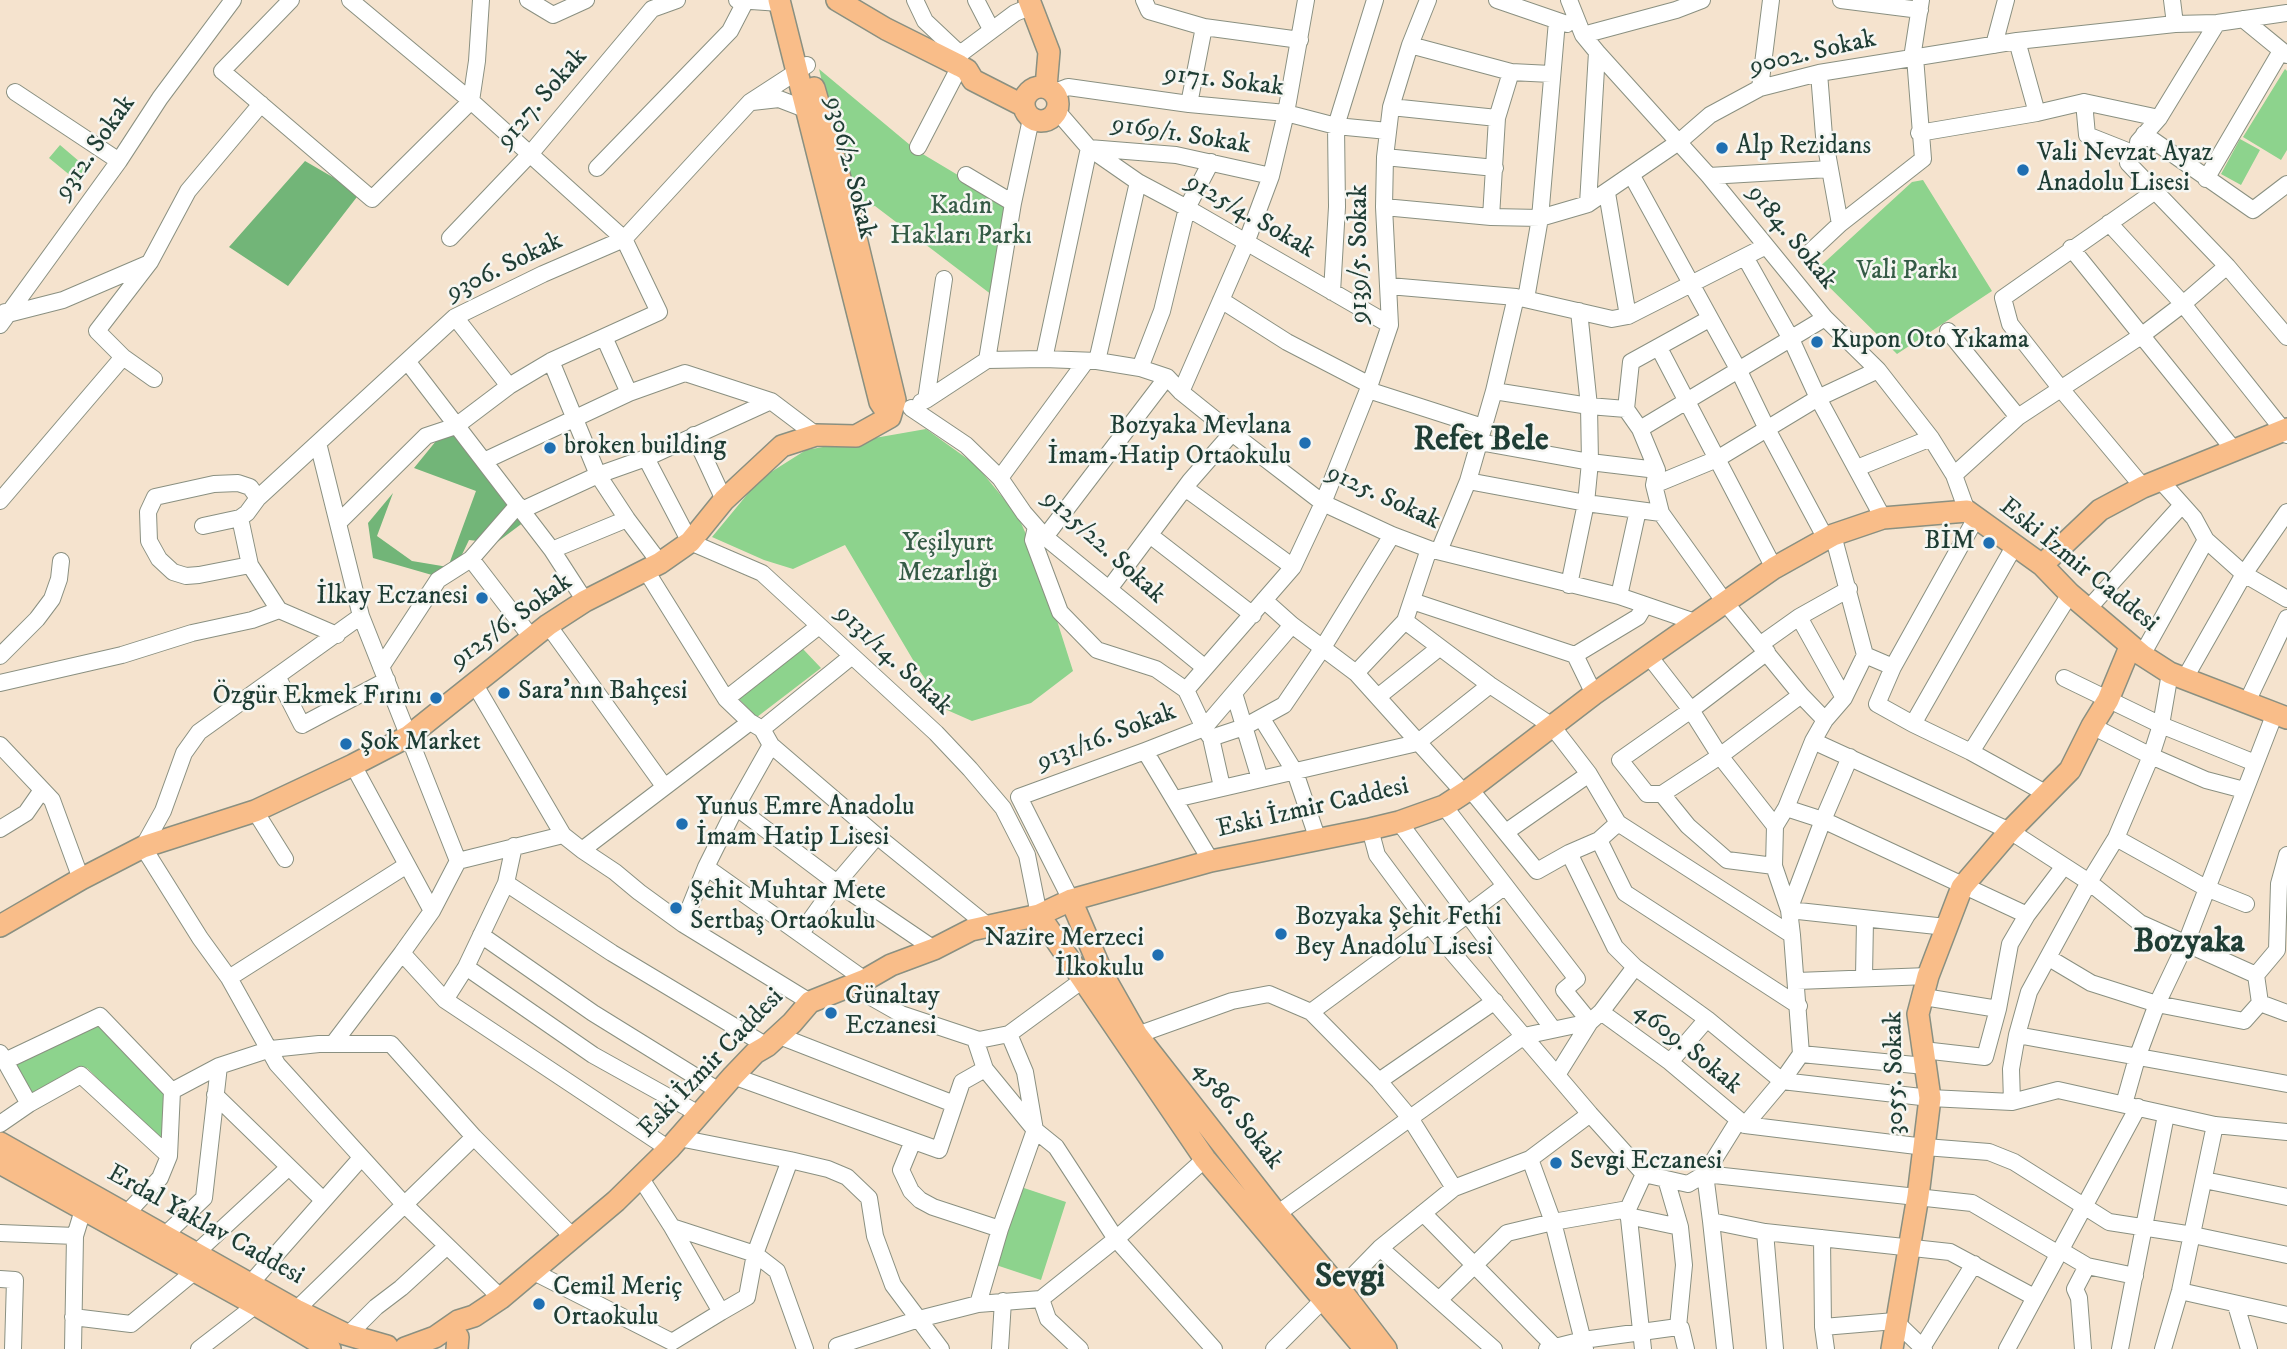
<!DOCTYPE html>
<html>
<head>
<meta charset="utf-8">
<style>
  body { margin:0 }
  canvas { display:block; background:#f5e3ce }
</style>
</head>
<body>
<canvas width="2287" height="1349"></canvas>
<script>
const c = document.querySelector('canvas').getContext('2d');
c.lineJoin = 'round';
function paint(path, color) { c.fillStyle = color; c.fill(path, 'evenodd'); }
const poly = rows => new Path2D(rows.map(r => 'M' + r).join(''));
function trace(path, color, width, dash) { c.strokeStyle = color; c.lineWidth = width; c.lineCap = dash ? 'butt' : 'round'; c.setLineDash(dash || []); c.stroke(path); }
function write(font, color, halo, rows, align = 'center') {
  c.font = font + ' "IM FELL DW Pica",serif'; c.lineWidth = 5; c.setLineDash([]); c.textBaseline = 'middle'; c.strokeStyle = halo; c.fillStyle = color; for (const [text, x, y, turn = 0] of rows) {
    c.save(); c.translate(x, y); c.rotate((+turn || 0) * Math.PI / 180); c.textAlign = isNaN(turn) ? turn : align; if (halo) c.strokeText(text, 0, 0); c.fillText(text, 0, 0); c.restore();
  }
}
paint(poly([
  [819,69,916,150,1008,205,992,295,875,206,853,209],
  [2285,69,2287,71,2287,150,2281,160,2243,137],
  [2240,139,2260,150,2241,185,2221,174],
  [60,145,87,168,77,181,49,158],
  [1923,180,1992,291,1897,354,1814,272,1912,182],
  [926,429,976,465,1018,516,1039,564,1073,671,1031,703,972,721,947,710,919,670,845,545,793,569,764,560,712,537,760,479,806,450],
  [803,649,821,668,757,717,739,699],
  [99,1023,168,1095,165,1144,87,1068,33,1099,13,1065],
  [1021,1187,1066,1202,1041,1280,996,1265]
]), '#8dd38d');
paint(poly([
  [305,161,360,193,288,286,229,247],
  [455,427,524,522,496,543,469,540,457,565,432,575,373,558,368,523,393,493,377,536,412,561,448,567,476,491,414,468,445,430]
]), '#72b578');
const minor = poly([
  [291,0,222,71,372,199,471,101,477,61,481,0],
  [528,0,553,15,586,0],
  [737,0,780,3],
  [915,0,925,21,960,54,960,66,918,147],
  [976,0,991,29],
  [1144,0,1149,11,1204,27,1300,40],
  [1497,0,1567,24],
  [1569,0,1583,35,1597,52,1709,176,1825,318,1878,370,1931,438,1954,475,1967,511],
  [1841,0,1920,10],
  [2172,0,2175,24],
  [2243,19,2287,55],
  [1583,35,1676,10,1702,0],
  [2017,41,2037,113,2084,102,2087,135,2130,152,2128,163,2227,266,2287,337],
  [1410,45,1511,72,1551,74],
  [1994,45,2006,0],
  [960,54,1015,13,1032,6],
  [1912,58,1921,0],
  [1819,73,1824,136,1840,224],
  [1760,88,1771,0],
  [15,92,119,161],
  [1055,92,1068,87,1189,104,1286,113,1336,126,1388,131],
  [752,102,779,99,805,109],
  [2084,102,2159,118],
  [1189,104,1204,27],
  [1391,107,1497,118],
  [1057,111,1089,148,1176,155,1271,176],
  [1919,133,2037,113],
  [2144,134,2253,210,2287,184],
  [2138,142,2159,118,2217,23],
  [1385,157,1495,168],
  [597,168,730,31,745,2],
  [966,175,1013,203],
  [1632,176,1738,369,1767,429,1826,539],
  [1709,176,1829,169],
  [2206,179,2281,51],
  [1607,193,1628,316],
  [1588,204,1597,52],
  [1384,207,1491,217,1540,218,1588,204,1680,141,1710,115,1760,88,1819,73,2017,41,2175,24,2217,23,2287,13],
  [1491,217,1497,118,1511,72],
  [2109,223,2183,304,2287,435],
  [450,238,531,153,652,9,677,0],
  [2071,248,2234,450],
  [1808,254,1840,224,1923,159,1915,57],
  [1745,257,1791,339,1818,398,1883,518],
  [1389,286,1516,297,1612,319,1628,316,1766,246],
  [1332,292,1337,207,1336,126,1375,0],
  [1526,299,1540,218,1557,21],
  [1221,300,1287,342,1370,385],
  [5,312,8,314,63,300,147,264],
  [455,317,509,386],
  [0,325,119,161,160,98,233,0],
  [1948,331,2018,417],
  [604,337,629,393],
  [1659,348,1774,568],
  [1044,359,1089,148,1138,182,1187,208,1390,325],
  [987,360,1013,203,1031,119],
  [407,361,552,550,585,601],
  [551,361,598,475,627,519,660,563],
  [1097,361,1138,182],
  [1140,368,1162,311,1187,208,1211,162],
  [154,379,123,357,97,331,150,262,188,191,261,104],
  [1368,390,1483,427],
  [1181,392,1246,243,1271,176,1286,113,1306,0],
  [926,400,987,360,1044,359,1097,361,1140,368,1167,377,1181,392,1232,433,1323,503,1392,535,1429,549,1619,596,1695,622],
  [921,402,926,400,944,279],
  [911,408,966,445,1000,478,1024,513,1045,537,1204,667],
  [1626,409,1631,362,1709,319],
  [1640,429,1825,318],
  [694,435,724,500],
  [1479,442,1590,462,1657,470],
  [318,443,361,616,458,861],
  [646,458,690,542,762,573,936,733,970,769,1003,808,1027,855,1039,915],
  [484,461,629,393,685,373,771,401,816,435],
  [1857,468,1931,438],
  [1954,475,2018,417,2141,336,2183,304,2227,266],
  [1000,478,1086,361],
  [2160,480,2194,518,2206,540,2244,574,2287,599],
  [1468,481,1586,503,1661,513],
  [1654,485,1717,459,1818,398,1878,370],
  [2143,487,2061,389,2010,324,2003,298,2154,192],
  [1185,488,1293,567],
  [0,501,123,357],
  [522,510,598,475,646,458,771,401],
  [240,518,250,565],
  [1976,518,1893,667,1877,704,1913,724,2015,545],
  [338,523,426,436,456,426,509,386,551,361,659,312,624,239,471,101,350,0],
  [203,526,240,518,247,513,258,498],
  [1036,527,1033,540,1060,612,1097,650,1156,669,1186,690,1204,728,1211,738,1222,787],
  [1833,535,1865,655,1893,667],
  [1151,536,1253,615],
  [1045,537,1167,377],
  [552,550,627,519],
  [1439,551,1468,481,1494,391],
  [471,559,531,637],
  [645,569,726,699,750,722],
  [1569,585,1586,503,1590,462,1589,406,1579,311],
  [1109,589,1190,481,1232,433],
  [1619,596,1638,510],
  [1264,600,1292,625,1356,673,1464,793],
  [1412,601,1575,655,1594,694],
  [2088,609,2182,505],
  [279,610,250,565,199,575,186,576,173,572,159,559,149,541,148,512,155,497,214,484,238,483,250,487,258,498,455,317,543,274,624,239,750,102,807,65],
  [361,616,199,732,184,753,163,811,143,847,200,938,229,978,277,1064,404,1204,501,1298],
  [1799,617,1844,698],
  [1405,621,1490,685,1552,726,1589,774,1618,823,1792,935],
  [548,625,664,786],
  [1761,644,1799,617,1849,589],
  [1767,652,1691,710,1620,760,1647,794,1662,794,1688,826,1727,860,1774,866],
  [1575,655,1638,617,1645,605],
  [2142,655,2206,540],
  [0,656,37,619,52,599,59,579,61,561],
  [1649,656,1691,710,1720,756,1775,826],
  [381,667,438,580,471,559,518,505],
  [1356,673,1405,621,1429,549],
  [277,676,302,725,387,680],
  [2064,678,2161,725,2255,763],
  [2185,678,2244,574,2287,512],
  [0,683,122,655,192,633,252,620,279,610,337,635],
  [474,683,563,835],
  [1186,690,1293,567,1323,503,1368,390,1390,325,1384,207,1385,157,1391,107,1410,45,1428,0],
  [1234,693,1260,779],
  [1379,696,1439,648],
  [726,699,819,626],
  [2247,702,2287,618],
  [1262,719,1295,772,1318,840],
  [1825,720,1844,698,1865,655],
  [1913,724,1971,752,2047,794],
  [2092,726,2151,756,2206,780,2244,790],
  [762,729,852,656],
  [1211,738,1244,727,1284,705,1322,649,1392,535],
  [1813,741,2010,831,2089,882,2140,923,2256,975],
  [0,745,52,800,81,879],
  [1145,751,1211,861],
  [1971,752,2070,594],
  [1850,757,1823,820,1789,910,1946,927],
  [353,765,432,911],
  [1470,789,1537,871,1569,853,1599,840],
  [1662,794,1720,756,1801,695],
  [1175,799,1417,743,1490,685],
  [1444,806,1577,979,1564,990,1590,1022,1557,1075],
  [736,807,837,883,934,949],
  [1786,808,1823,820,2027,915],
  [255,811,285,859],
  [1399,822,1553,1029],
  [1618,823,1599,840,1625,893,1799,1006],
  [0,829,26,813,42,790],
  [1370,829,1377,855,1429,925,1590,1114,1644,1174,1688,1184,1705,1174,1711,1221,1765,1232,1950,1252,2034,1297],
  [1506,832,1589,774],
  [2116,838,2206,888,2246,904],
  [582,850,615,872,639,892,683,924,810,1002],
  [1569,853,1615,947,1635,967,1707,1019,1782,1081,1930,1098,2012,1102,2058,1090,2215,1125,2287,1132],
  [706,867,865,980],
  [506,883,612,953,767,1046],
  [1071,900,1019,797,1145,751,1204,728,1292,625],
  [683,924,706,867,736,807,771,745,877,836,988,926],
  [801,933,837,883,877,836],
  [481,935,593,1013,719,1091],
  [1440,935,1505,886],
  [2049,958,2091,983,2157,1004,2244,1021,2260,1003,2256,975,2277,950,2279,884,2287,855],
  [466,967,593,1055,699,1114],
  [1864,977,1865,920],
  [229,978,407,865],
  [1797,981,1928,976],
  [850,985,901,1014,979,1040,1009,1034,1084,979],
  [1924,997,1998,1009],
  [445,1000,466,967,506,883,514,846],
  [2260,1003,2287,1013],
  [1311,1012,1429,925],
  [1601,1012,1635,967],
  [777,1035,954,1104],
  [1137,1035,1232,1001,1269,994,1311,1012,1379,1081,1410,1118,1454,1188],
  [2017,1035,2287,1084],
  [975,1039,985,1069,1035,1130,1056,1147,1116,1239,1214,1349],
  [333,1044,402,953],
  [1923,1050,1985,1057,1998,1009,2010,944,2027,915,2064,866],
  [0,1053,5,1061,100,1016,172,1091,219,1066,271,1049,319,1044,391,1044,474,1137,573,1237],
  [1801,1054,1925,1066],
  [1670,1062,1707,1019],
  [733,1076,939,1150,962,1082,985,1069],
  [1379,1081,1495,1001],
  [215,1095,322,1199],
  [2012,1102,2011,1069,2017,1035,2029,992,2089,882,2116,838,2151,756,2161,725,2170,673],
  [29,1104,81,1075,169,1156],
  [2124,1104,2137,1058,2157,1004,2186,943,2275,713],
  [1738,1121,1705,1174,1972,1203,2057,1253],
  [0,1124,29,1104,5,1061],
  [1745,1125,1925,1147,1989,1152,2014,1162,2109,1222,2193,1235,2287,1255],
  [679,1138,790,1160,828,1169,847,1177,869,1198,875,1236,893,1285,941,1349],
  [913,1141,901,1170,911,1191,920,1200,933,1207,1000,1229],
  [669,1149,445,1000,402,953,432,911,458,861,563,835,582,850,750,722,762,729,771,745],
  [1530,1159,1553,1222,1585,1349],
  [640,1177,672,1227,721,1312,747,1297,755,1254,777,1271,805,1349],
  [1666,1179,1680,1227,1684,1265,1678,1327,1681,1328,1686,1349],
  [2204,1180,2287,1197],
  [1423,1213,1554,1346],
  [126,1214,160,1178,169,1156,172,1091],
  [1277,1214,1524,1036,1590,1022,1601,1012,1670,1062,1745,1125,1782,1081,1801,1054,1792,935,1789,910,1774,866,1775,826,1786,808,1813,741,1825,720,1801,695,1724,601,1661,513,1654,485,1657,470,1640,429,1626,409,1589,406,1494,391,1516,297],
  [1628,1216,1680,1227],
  [1711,1221,1725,1349],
  [672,1227,755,1254,790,1160],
  [1765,1232,1775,1349],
  [0,1233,75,1236],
  [164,1236,204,1198,219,1066],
  [1822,1238,1823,1327,1826,1349],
  [1380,1248,1494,1349],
  [2060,1250,2087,1266,2135,1276],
  [196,1253,289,1167],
  [532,1271,672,1342,721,1312],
  [0,1279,15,1280,13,1349],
  [250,1284,361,1158],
  [1340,1289,1380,1248,1454,1188,1530,1159,1590,1114],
  [2180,1291,2287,1315],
  [1041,1299,1048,1319,1080,1349],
  [1439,1300,1507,1233,1553,1222,1628,1209],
  [978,1304,1000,1229,1035,1130,1025,1072,1009,1034],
  [2236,1305,2249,1349],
  [296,1310,474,1137],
  [73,1317,131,1324,195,1271],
  [1823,1327,1895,1321,1924,1349],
  [348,1335,376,1307,401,1288,447,1246],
  [837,1346,919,1319,978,1304,1041,1299,1116,1239,1205,1159],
  [1923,1346,1974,1264],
  [73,1349,75,1236,83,1210],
  [199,1349,256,1305],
  [1000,1349,1003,1301],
  [1274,1349,1323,1300],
  [1547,1349,1583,1340,1678,1327],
  [1643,1349,1628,1209,1644,1174],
  [2007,1349,2138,1107],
  [2083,1349,2079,1298,2075,1289,2087,1266],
  [2120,1349,2166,1115],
  [2163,1349,2180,1291,2215,1125]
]);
const major = poly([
  [779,0,880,402,890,417],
  [837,0,886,29,960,66,967,70,973,80,1024,106],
  [1029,0,1049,52,1046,87],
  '1024 104a17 17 0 1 1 34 0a17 17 0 1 1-34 0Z',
  [814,88,850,213,895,400,890,417],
  [2042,565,2100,510,2143,487,2287,429],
  [1071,900,1103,975,1137,1035,1277,1214,1340,1289,1386,1349],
  [1039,915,1205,1159,1365,1349],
  [0,926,81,879,143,847,255,811,353,765,409,736,548,625,585,601,660,563,690,542,724,500,782,446,816,435,856,436,890,417],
  [0,1143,296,1310,345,1334,387,1346],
  [0,1163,256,1305,330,1349],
  [405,1348,435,1337,458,1321,474,1316,501,1298,616,1201,669,1149,733,1076,755,1053,767,1046,792,1023,810,1002,865,980,891,965,934,949,971,930,1039,915,1071,900,1211,861,1370,829,1399,822,1444,806,1470,789,1594,694,1774,568,1833,535,1883,518,1967,511,2042,565,2070,594,2142,655,2170,673,2287,718],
  [457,1349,458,1337],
  [1892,1349,1918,1196,1930,1098,1918,1014,1928,976,1962,887,2010,831,2070,770,2092,726,2108,700,2130,647]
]);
trace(minor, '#8a9081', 18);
trace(major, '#8a9081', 24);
trace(minor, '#fff', 16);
trace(major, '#f9bd89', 21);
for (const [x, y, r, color] of [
  [1722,148,7,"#1f6fb2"],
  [2023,170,7,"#1f6fb2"],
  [1817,342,7,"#1f6fb2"],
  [1305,443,7,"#1f6fb2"],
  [550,448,7,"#1f6fb2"],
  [1989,543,7,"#1f6fb2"],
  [482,598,7,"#1f6fb2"],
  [504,693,7,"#1f6fb2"],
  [436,698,7,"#1f6fb2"],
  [346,744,7,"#1f6fb2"],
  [682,824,7,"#1f6fb2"],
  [676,908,7,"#1f6fb2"],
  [1281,934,7,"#1f6fb2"],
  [1158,955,7,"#1f6fb2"],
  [831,1013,7,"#1f6fb2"],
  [1556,1163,7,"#1f6fb2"],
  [539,1304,7,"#1f6fb2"]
]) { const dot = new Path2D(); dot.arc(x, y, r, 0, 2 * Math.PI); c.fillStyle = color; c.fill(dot); trace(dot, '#f6f6f2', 2.5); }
write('26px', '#1f3d34', '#f6f6f2', [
  ["9002. Sokak",1813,54,-13],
  ["9171. Sokak",1224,82,7],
  ["9127. Sokak",543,99,-49],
  ["9169/1. Sokak",1181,136,9],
  ["9312. Sokak",96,148,-55],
  ["9306/2. Sokak",849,168,76],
  ["9125/4. Sokak",1250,217,30],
  ["9184. Sokak",1791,238,51],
  ["9139/5. Sokak",1361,254,-90],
  ["9306. Sokak",505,268,-26],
  ["9125. Sokak",1383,498,25],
  ["9125/22. Sokak",1103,548,42],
  ["Eski İzmir Caddesi",2078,566,39],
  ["9125/6. Sokak",512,622,-36],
  ["9131/14. Sokak",893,661,43],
  ["9131/16. Sokak",1107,738,-21],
  ["Eski İzmir Caddesi",1313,809,-13],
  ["4609. Sokak",1687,1049,39],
  ["Eski İzmir Caddesi",712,1064,-46],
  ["3055. Sokak",1896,1073,-91],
  ["4586. Sokak",1237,1116,52],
  ["Erdal Yaklav Caddesi",205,1226,29]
]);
write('26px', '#1f3d34', '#f6f6f2', [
  ["Alp Rezidans",1736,148],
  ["Vali Nevzat Ayaz",2037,155],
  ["Anadolu Lisesi",2037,185],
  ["Kupon Oto Yıkama",1831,342],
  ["Bozyaka Mevlana",1291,428,"right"],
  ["İmam-Hatip Ortaokulu",1291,458,"right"],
  ["broken building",564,448],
  ["BİM",1975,543,"right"],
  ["İlkay Eczanesi",468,598,"right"],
  ["Sara'nın Bahçesi",518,693],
  ["Özgür Ekmek Fırını",422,698,"right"],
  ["Şok Market",360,744],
  ["Yunus Emre Anadolu",696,809],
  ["İmam Hatip Lisesi",696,839],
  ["Şehit Muhtar Mete",690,893],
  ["Sertbaş Ortaokulu",690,923],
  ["Bozyaka Şehit Fethi",1295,919],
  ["Bey Anadolu Lisesi",1295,949],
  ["Nazire Merzeci",1144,940,"right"],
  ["İlkokulu",1144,970,"right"],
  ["Günaltay",845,998],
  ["Eczanesi",845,1028],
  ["Sevgi Eczanesi",1570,1163],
  ["Cemil Meriç",553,1289],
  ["Ortaokulu",553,1319]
], 'left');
write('26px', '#355b46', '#f6f6f2', [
  ["Kadın",961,208],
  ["Hakları Parkı",961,238],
  ["Vali Parkı",1907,273],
  ["Yeşilyurt",948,545],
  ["Mezarlığı",948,575]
]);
write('bold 33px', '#1f3d34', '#f6f6f2', [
  ["Refet Bele",1481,442],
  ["Bozyaka",2189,944],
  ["Sevgi",1350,1279]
]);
</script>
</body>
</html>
